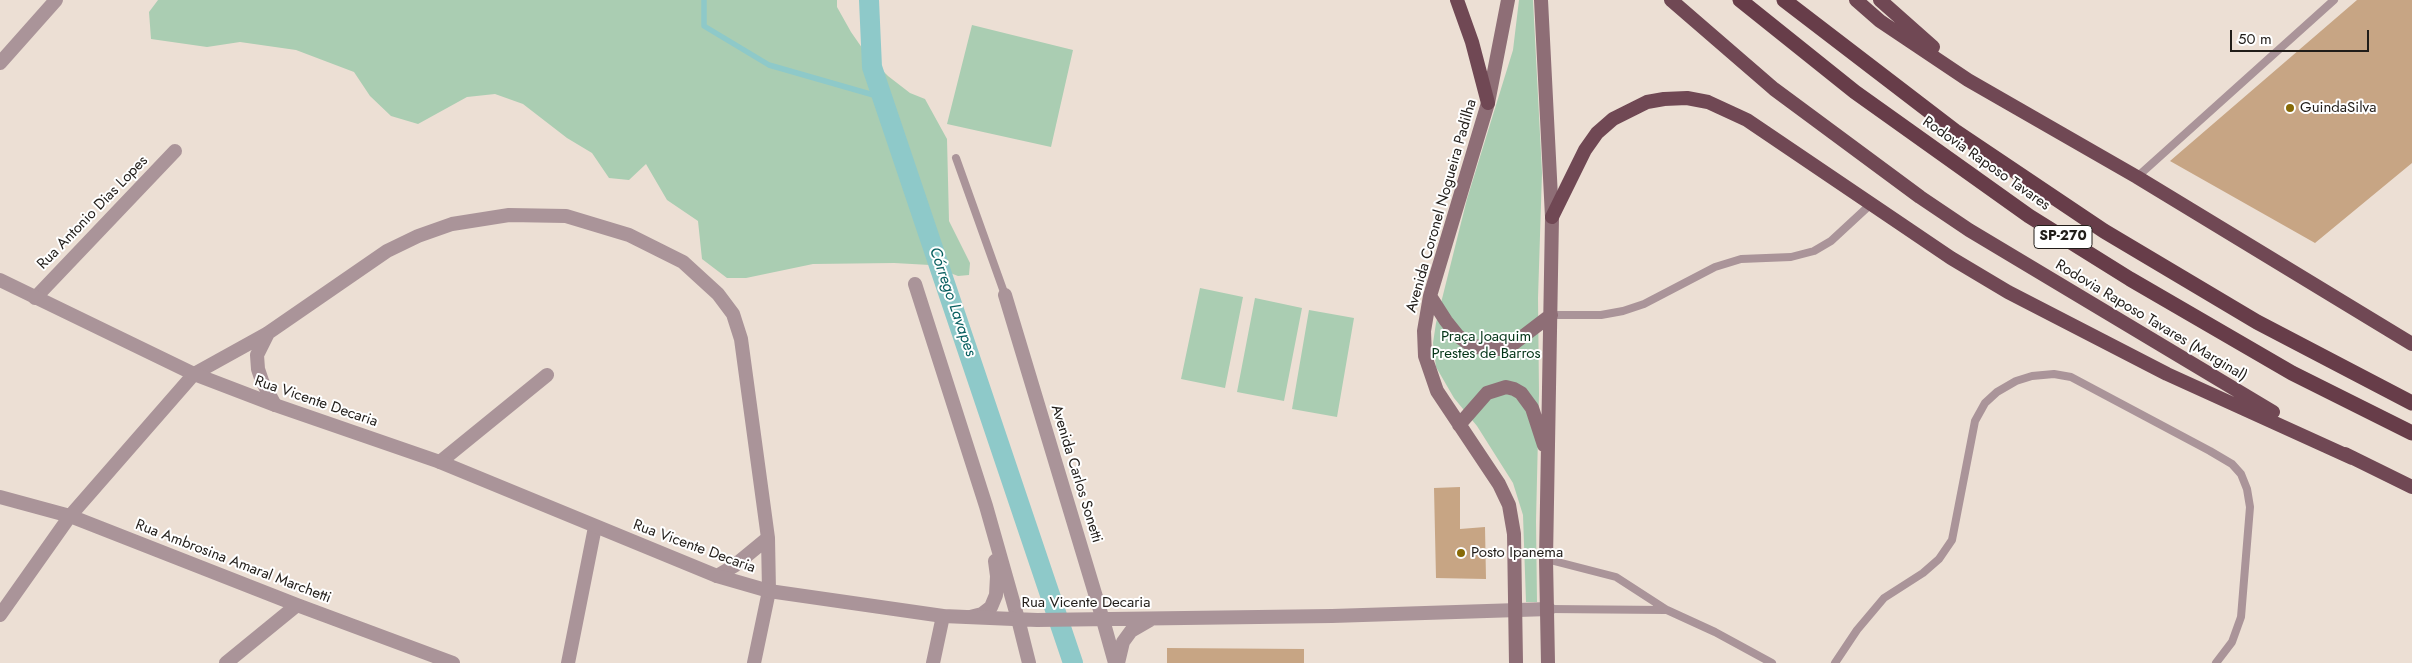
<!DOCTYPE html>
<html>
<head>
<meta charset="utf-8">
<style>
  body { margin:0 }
  #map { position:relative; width:2412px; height:663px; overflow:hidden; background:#ecdfd4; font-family:Jost,sans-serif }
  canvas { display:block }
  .scale { position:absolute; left:2230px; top:30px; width:139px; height:22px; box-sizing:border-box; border:2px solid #211d19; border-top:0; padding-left:6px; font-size:15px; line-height:18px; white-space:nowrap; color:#211d19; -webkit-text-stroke:4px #fff; paint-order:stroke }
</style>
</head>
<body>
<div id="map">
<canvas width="2412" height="663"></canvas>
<div class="scale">50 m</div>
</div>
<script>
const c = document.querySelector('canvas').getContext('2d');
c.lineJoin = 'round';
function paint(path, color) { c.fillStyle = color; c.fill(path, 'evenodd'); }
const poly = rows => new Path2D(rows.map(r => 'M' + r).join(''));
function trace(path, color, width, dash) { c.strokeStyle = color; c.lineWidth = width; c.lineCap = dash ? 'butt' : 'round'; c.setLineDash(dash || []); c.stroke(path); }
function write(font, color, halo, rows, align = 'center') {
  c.font = font + ' Jost,sans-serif'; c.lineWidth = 4; c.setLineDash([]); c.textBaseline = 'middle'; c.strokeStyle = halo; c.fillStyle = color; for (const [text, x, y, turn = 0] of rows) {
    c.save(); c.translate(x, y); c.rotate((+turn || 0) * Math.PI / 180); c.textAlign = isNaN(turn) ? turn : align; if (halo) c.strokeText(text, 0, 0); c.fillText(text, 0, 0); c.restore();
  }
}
paint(poly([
  [158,0,837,0,837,7,851,32,867,55,888,76,910,93,925,99,947,139,949,221,970,263,969,275,958,276,930,265,894,263,813,264,746,278,727,278,702,259,698,221,667,200,646,164,629,180,609,178,592,153,567,138,523,104,495,94,467,97,418,124,391,116,370,96,354,72,296,50,240,42,207,47,151,39,149,12],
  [1519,0,1533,0,1542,173,1538,298,1539,394,1536,521,1537,602,1526,602,1523,515,1513,483,1477,426,1454,398,1436,367,1433,343,1436,323,1467,199,1513,50],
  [972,25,1073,50,1051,147,947,124],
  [1200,288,1243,297,1225,388,1181,379],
  [1255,298,1302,308,1284,401,1237,392],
  [1309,310,1354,318,1337,417,1292,409]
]), '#aacdb2');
trace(poly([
  [704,0,704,26,769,65,884,98]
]), '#8ec9c9', 5.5);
trace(poly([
  [869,0,872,67,1073,663]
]), '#8ec9c9', 20);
paint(poly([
  [2357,0,2412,0,2412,163,2315,243,2170,161],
  [1460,487,1460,529,1485,527,1486,579,1436,578,1434,488],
  [1167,648,1304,649,1304,663,1167,663]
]), '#c7a584');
trace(poly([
  [956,158,1005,295],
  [2137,177,2334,0],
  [1551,315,1601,315,1623,311,1644,304,1715,267,1741,259,1791,257,1814,251,1831,241,1871,204],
  [1546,559,1616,577,1667,610,1715,632,1772,663],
  [1549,609,1665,610],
  [1835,663,1857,630,1884,598,1923,573,1939,559,1952,540,1975,421,1985,403,1997,392,2016,381,2032,376,2054,374,2071,377,2210,451,2232,464,2241,474,2247,489,2250,507,2241,617,2232,642,2216,663]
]), '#aa9499', 8);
trace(poly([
  [0,63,56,0],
  [915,284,986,506,1018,619],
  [1005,295,1103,620],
  [35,298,175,151],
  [268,333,257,355,258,369,262,381,275,405],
  [440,462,547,375],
  [0,497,70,516,297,605,453,663],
  [717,576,734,566,768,538],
  [0,615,70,516,194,374,268,333,387,251,418,236,452,224,509,215,566,216,629,235,683,262,718,294,733,314,741,339,768,538,769,591,754,663],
  [970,617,982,614,991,607,996,595,997,576,995,561],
  [226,663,297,605],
  [568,663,595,527],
  [933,663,943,616]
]), '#aa9499', 14);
trace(poly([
  [0,280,194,374,275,405,440,462,717,576,769,591,943,616,1037,620,1332,616,1549,609],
  [1018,619,1029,663],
  [1103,620,1115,663],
  [1118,663,1123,642,1131,631,1150,620]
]), '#aa9499', 14);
trace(poly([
  [1508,0,1488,103,1430,296,1424,331,1425,356,1437,391,1499,484,1509,505,1514,534,1516,663],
  [1541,0,1552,217,1546,559,1548,663],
  [1430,296,1446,321,1458,336,1471,345,1485,349,1500,349,1513,344,1551,315],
  [1459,425,1487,393,1506,387,1514,389,1521,393,1532,408,1544,445]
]), '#8e6e76', 14);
trace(poly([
  [1457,0,1472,42,1488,103],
  [1671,0,1774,89,1920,197,1969,230,2273,412],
  [1856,0,1880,21,1968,80,2137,177,2412,344],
  [1880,0,1933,47],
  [1552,217,1585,150,1597,133,1613,119,1647,102,1664,99,1687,98,1708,102,1747,120,1951,258,2008,292,2167,374,2352,458],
  [2345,454,2412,487]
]), '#704854', 14);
trace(poly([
  [1740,0,1855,92,2029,216,2130,279,2292,373,2412,433],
  [1784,0,1955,131,2104,231,2257,322,2412,403]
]), '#673d49', 15);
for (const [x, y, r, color] of [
  [2290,108,5,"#876a07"],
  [1461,553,5,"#876a07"]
]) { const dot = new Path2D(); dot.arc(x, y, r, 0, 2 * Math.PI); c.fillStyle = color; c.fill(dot); trace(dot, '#fff', 2); }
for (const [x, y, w] of [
  [2063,237,58]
]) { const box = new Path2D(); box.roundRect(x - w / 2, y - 11.5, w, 23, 4); c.fillStyle = '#fff'; c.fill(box); trace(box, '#211d19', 1); }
write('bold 14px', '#211d19', null, [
  ["SP-270",2063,237]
]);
write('15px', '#211d19', '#fff', [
  ["GuindaSilva",2300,108],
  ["Posto Ipanema",1471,553]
], 'left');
write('15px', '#211d19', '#fff', [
  ["Rodovia Raposo Tavares",1986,164,35],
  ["Avenida Coronel Nogueira Padilha",1442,206,-74],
  ["Rua Antonio Dias Lopes",93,213,-46],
  ["Rodovia Raposo Tavares (Marginal)",2151,321,31],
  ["Rua Vicente Decaria",316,402,19],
  ["Avenida Carlos Sonetti",1076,474,73],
  ["Rua Vicente Decaria",694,547,20],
  ["Rua Ambrosina Amaral Marchetti",233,562,21],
  ["Rua Vicente Decaria",1086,603]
]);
write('15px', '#033417', '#fff', [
  ["Praça Joaquim",1486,337],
  ["Prestes de Barros",1486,354]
]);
write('italic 16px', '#075e5f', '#fff', [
  ["Córrego Lavapes",952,302,71]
]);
</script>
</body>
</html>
